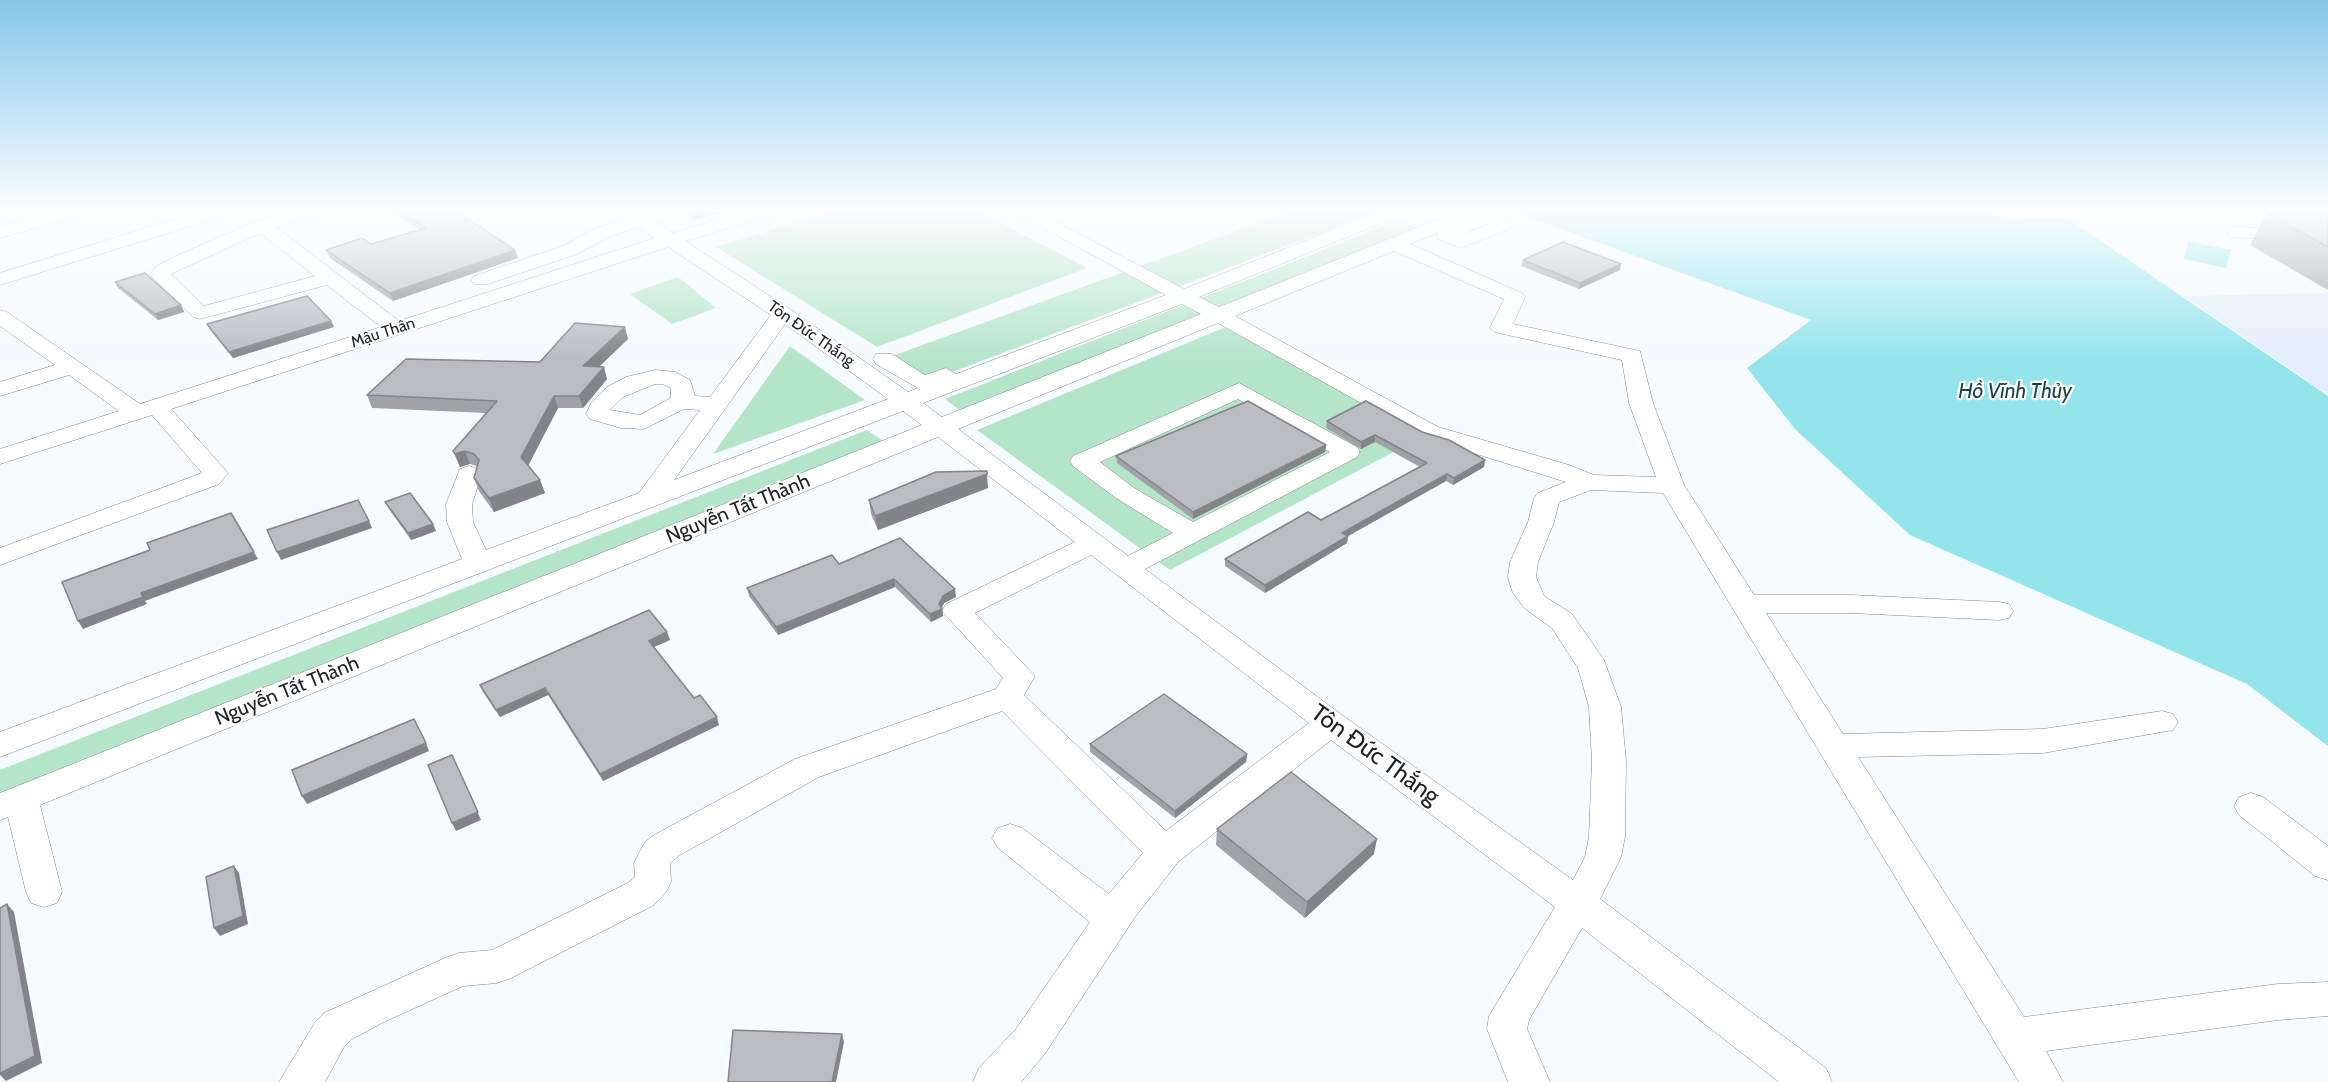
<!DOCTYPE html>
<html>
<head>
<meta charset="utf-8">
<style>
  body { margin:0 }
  canvas { display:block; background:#f6fbff }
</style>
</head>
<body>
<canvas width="2328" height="1082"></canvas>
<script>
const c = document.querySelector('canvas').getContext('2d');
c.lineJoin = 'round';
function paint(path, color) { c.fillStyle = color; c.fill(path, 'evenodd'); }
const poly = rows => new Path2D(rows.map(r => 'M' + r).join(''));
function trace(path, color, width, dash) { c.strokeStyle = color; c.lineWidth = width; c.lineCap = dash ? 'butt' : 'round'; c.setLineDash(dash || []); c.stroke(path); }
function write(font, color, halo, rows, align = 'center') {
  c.font = font + ' Cabin,sans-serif'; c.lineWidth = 4.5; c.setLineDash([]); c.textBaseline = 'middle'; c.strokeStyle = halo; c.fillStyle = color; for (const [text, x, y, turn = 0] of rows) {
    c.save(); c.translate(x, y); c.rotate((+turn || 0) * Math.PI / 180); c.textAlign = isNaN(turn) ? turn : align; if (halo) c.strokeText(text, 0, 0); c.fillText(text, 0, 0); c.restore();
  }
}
paint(poly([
  [2328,293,2328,395,2184,296]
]), '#e4effa');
paint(poly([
  [836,211,978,211,1087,268,877,347,716,247],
  [1292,211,1379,211,923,383,884,359],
  [1396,221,1420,228,961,411,945,399],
  [678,277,716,308,672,324,630,294],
  [1233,324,1435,430,1170,570,977,430],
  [790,346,865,400,713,454],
  [867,430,885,442,0,799,0,770]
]), '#b4e5c9');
paint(poly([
  [1526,211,1984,211,2011,219,2067,218,2328,396,2328,746,2247,684,1910,535,1795,429,1747,368,1811,320,1520,214],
  [2188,241,2231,250,2226,268,2184,259]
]), '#93e4eb');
const minor = poly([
  [55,211,84,211,81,215,0,238,0,226,55,211],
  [201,211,229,211,226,215,0,285,0,273,201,211],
  [291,211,320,211,317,215,276,227,399,321,655,238,638,227,611,236,577,254,488,284,474,284,471,280,474,276,563,246,597,228,625,219,617,211,638,211,673,233,748,211,776,211,773,215,685,241,790,309,908,392,918,388,876,364,873,359,876,354,892,354,925,375,946,368,956,374,1166,295,1012,211,1035,211,1184,289,1380,211,1405,211,1402,215,1199,297,1219,307,1459,211,1484,211,1482,214,1492,214,1509,221,1512,225,1509,229,1461,248,1438,239,1437,233,1410,244,1522,293,1525,297,1513,324,1640,351,1653,403,1684,485,1754,595,1851,595,1999,602,2009,604,2013,611,2009,618,1999,620,1851,613,1766,613,1843,734,2043,729,2162,711,2173,714,2178,722,2173,730,2043,753,1858,757,2024,1017,2278,984,2328,982,2328,1016,2278,1020,2046,1051,2063,1082,2019,1082,1663,493,1591,490,1559,502,1554,522,1538,562,1536,577,1544,596,1572,614,1604,660,1621,707,1626,761,1625,837,1621,857,1600,899,1826,1068,1832,1082,1779,1082,1582,928,1529,1020,1527,1029,1550,1082,1508,1082,1487,1029,1489,1016,1555,907,1331,740,1178,862,1135,917,1044,1055,1021,1082,973,1082,979,1068,1016,1029,1090,922,998,848,992,838,998,828,1010,824,1022,828,1109,894,1143,853,1002,711,819,777,680,855,670,863,671,882,666,892,654,905,511,978,497,983,463,986,384,1022,352,1039,344,1047,325,1082,279,1082,316,1021,324,1013,445,958,459,953,492,950,628,883,635,877,634,863,639,853,645,842,654,835,795,759,996,689,1003,678,942,611,946,604,1075,542,938,437,40,805,62,892,57,903,44,907,31,903,26,892,8,817,0,820,0,793,922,425,903,411,0,757,0,732,462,559,447,522,446,504,460,469,469,466,478,469,482,474,472,504,473,522,486,550,639,493,700,410,684,409,644,429,621,428,590,419,586,414,591,403,607,387,626,377,655,370,675,372,690,380,695,396,710,397,771,315,668,247,171,409,228,473,219,484,0,565,0,548,202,473,152,415,0,464,0,449,119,411,69,375,0,396,0,382,55,365,0,326,0,310,7,312,140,404,381,327,327,285,200,319,193,317,150,275,155,267,174,257,256,221,291,211],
  [1486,224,1487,225,1461,235,1472,230,1486,224],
  [260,233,315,276,204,306,171,274,260,233],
  [1394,251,1504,299,1490,328,1494,332,1622,360,1629,403,1656,477,1594,475,1569,465,1438,427,1235,316,1394,251],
  [1182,304,1201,314,942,417,923,403,1182,304],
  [1218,323,1422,437,1566,482,1538,493,1534,498,1528,522,1510,562,1508,577,1512,591,1524,608,1552,628,1578,668,1589,707,1592,761,1589,837,1585,857,1573,880,1342,715,1145,569,1357,457,1360,452,1357,447,1239,383,1073,456,1070,461,1073,466,1116,498,1173,533,1128,556,958,429,1218,323],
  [785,324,888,399,674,480,725,409,785,324],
  [655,384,663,384,671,388,671,398,640,415,610,410,623,397,655,384],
  [1238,399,1330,452,1193,522,1134,488,1100,462,1238,399],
  [1091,555,1309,723,1166,831,1024,695,1035,676,975,613,1091,555],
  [2237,227,2328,231,2328,243,2230,237,2228,233,2230,229,2237,227],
  [2251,793,2263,797,2328,846,2328,880,2315,876,2239,815,2234,806,2239,797,2251,793]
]);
trace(minor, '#80858a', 1);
paint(minor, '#fff');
paint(poly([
  [392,211,456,211,518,258,393,301,330,258,326,250,371,244,420,230],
  [681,211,727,211,694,220],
  [2267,213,2328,214,2328,290,2250,245],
  [1523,260,1620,270,1579,289,1521,266],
  [115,282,181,305,184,312,158,320,118,288],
  [331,321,334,327,233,358,211,331,207,324],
  [628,339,599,367,607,379,583,408,558,408,528,465,540,480,545,493,494,512,479,491,474,478,477,466,470,464,460,467,453,451,486,413,372,408,367,395,540,362],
  [1327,421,1422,432,1485,460,1484,467,1453,485,1446,481,1348,536,1347,543,1265,593,1225,566,1225,559,1321,520,1420,467,1375,442,1361,449,1326,428],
  [1326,445,1325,452,1193,519,1117,463,1116,456],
  [988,488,878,530,871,514,869,500],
  [385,502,433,524,436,531,411,540,389,509],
  [839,564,956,597,944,603,942,608,943,616,931,622,895,587,778,635,749,596,747,588],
  [670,640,654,647,694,698,719,725,603,781,548,695,500,717,483,692,480,685],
  [1090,744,1247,754,1246,762,1175,818,1090,752],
  [1217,829,1374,854,1305,918,1216,845]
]), '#a1a2a7');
paint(poly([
  [705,211,727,211,694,220,692,215],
  [515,250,518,258,393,301,390,293],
  [1621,264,1620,270,1579,289,1580,283],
  [181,305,184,312,158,320,155,314],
  [331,321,334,327,233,358,229,352],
  [625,327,628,339,587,378,583,366],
  [604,367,607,379,583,408,579,396],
  [554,396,558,408,526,470,521,457],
  [1375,435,1375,442,1361,449,1361,442],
  [1326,445,1325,452,1193,519,1193,512],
  [465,451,470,464,460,467,455,454],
  [1485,460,1484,467,1453,485,1454,478],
  [987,474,988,488,878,530,875,516],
  [1447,474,1446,481,1341,540,1342,533],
  [540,480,545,493,494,512,489,498],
  [369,521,372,528,281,560,277,552],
  [433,524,436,531,411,540,408,533],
  [1348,536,1347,543,1265,593,1265,585],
  [254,552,258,559,145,601,147,604,83,629,78,621,141,593],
  [894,579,895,587,778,635,776,627],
  [955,589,956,597,944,603,941,609,942,609,943,616,931,622,930,614,939,604,943,596],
  [667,632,670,640,651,648,649,641],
  [545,688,548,695,500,717,496,710],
  [717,717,719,725,603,781,600,774],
  [426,743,429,751,307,804,302,796],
  [1247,754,1246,762,1175,818,1175,811],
  [452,755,481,820,456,831,452,823],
  [1377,839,1374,854,1305,918,1307,902],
  [234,866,239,873,248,924,220,936,214,928],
  [7,904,14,912,42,1063,6,1081,0,1075,0,1073],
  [842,1034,844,1042,836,1082,832,1082]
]), '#838488');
const building = poly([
  [401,211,456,211,515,250,390,293,326,250,362,238,371,244,426,228,401,211],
  [687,211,705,211,692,215,687,211],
  [2267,213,2328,214,2328,247,2267,213],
  [1563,242,1621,264,1580,283,1523,260,1563,242],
  [145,273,181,305,155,314,115,282,145,273],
  [307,296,331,321,229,352,207,324,307,296],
  [575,323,625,327,583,366,604,367,579,396,554,396,521,457,540,480,489,498,474,478,479,460,474,454,465,451,455,454,453,451,497,401,367,395,406,359,540,362,575,323],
  [1248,401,1326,445,1193,512,1116,456,1248,401],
  [1366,401,1422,432,1449,440,1485,460,1454,478,1447,474,1342,533,1348,536,1265,585,1225,559,1308,512,1321,520,1427,463,1375,435,1361,442,1327,421,1366,401],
  [987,471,987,474,875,516,869,500,936,472,987,471],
  [410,493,433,524,408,533,385,502,410,493],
  [358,500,369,521,277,552,267,530,358,500],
  [231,513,254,552,141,593,143,597,78,621,62,582,150,550,147,543,231,513],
  [900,538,955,589,943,596,939,604,942,609,930,614,894,579,776,627,747,588,832,555,839,564,900,538],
  [649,610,667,632,649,641,694,698,700,695,717,717,600,774,545,688,496,710,480,685,649,610],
  [1164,694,1247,754,1175,811,1090,744,1164,694],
  [414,719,426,743,302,796,292,770,414,719],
  [452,755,478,812,452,823,428,765,452,755],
  [1291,772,1377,839,1307,902,1217,829,1291,772],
  [234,866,243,916,214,928,206,877,234,866],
  [7,904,35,1056,0,1073,0,908,7,904],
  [733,1030,842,1034,832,1082,728,1082,733,1030]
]);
paint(building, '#bbbcc2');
trace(building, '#838488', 1.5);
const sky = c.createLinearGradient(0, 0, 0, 362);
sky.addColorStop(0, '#86c7e9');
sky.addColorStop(0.58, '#fbfdff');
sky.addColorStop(1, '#fbfdff00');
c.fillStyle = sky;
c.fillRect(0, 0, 2328, 362);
write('16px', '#202224', '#fff', [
  ["Mậu Thân",383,333,-18],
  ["Tôn Đức Thắng",811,334,35]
]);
write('20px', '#202224', '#fff', [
  ["Nguyễn Tất Thành",738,509,-22],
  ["Nguyễn Tất Thành",287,691,-22]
]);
write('italic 21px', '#1b4245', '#fff', [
  ["Hồ Vĩnh Thủy",2015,392]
]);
write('24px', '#202224', '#fff', [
  ["Tôn Đức Thắng",1375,755,36]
]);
</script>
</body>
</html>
